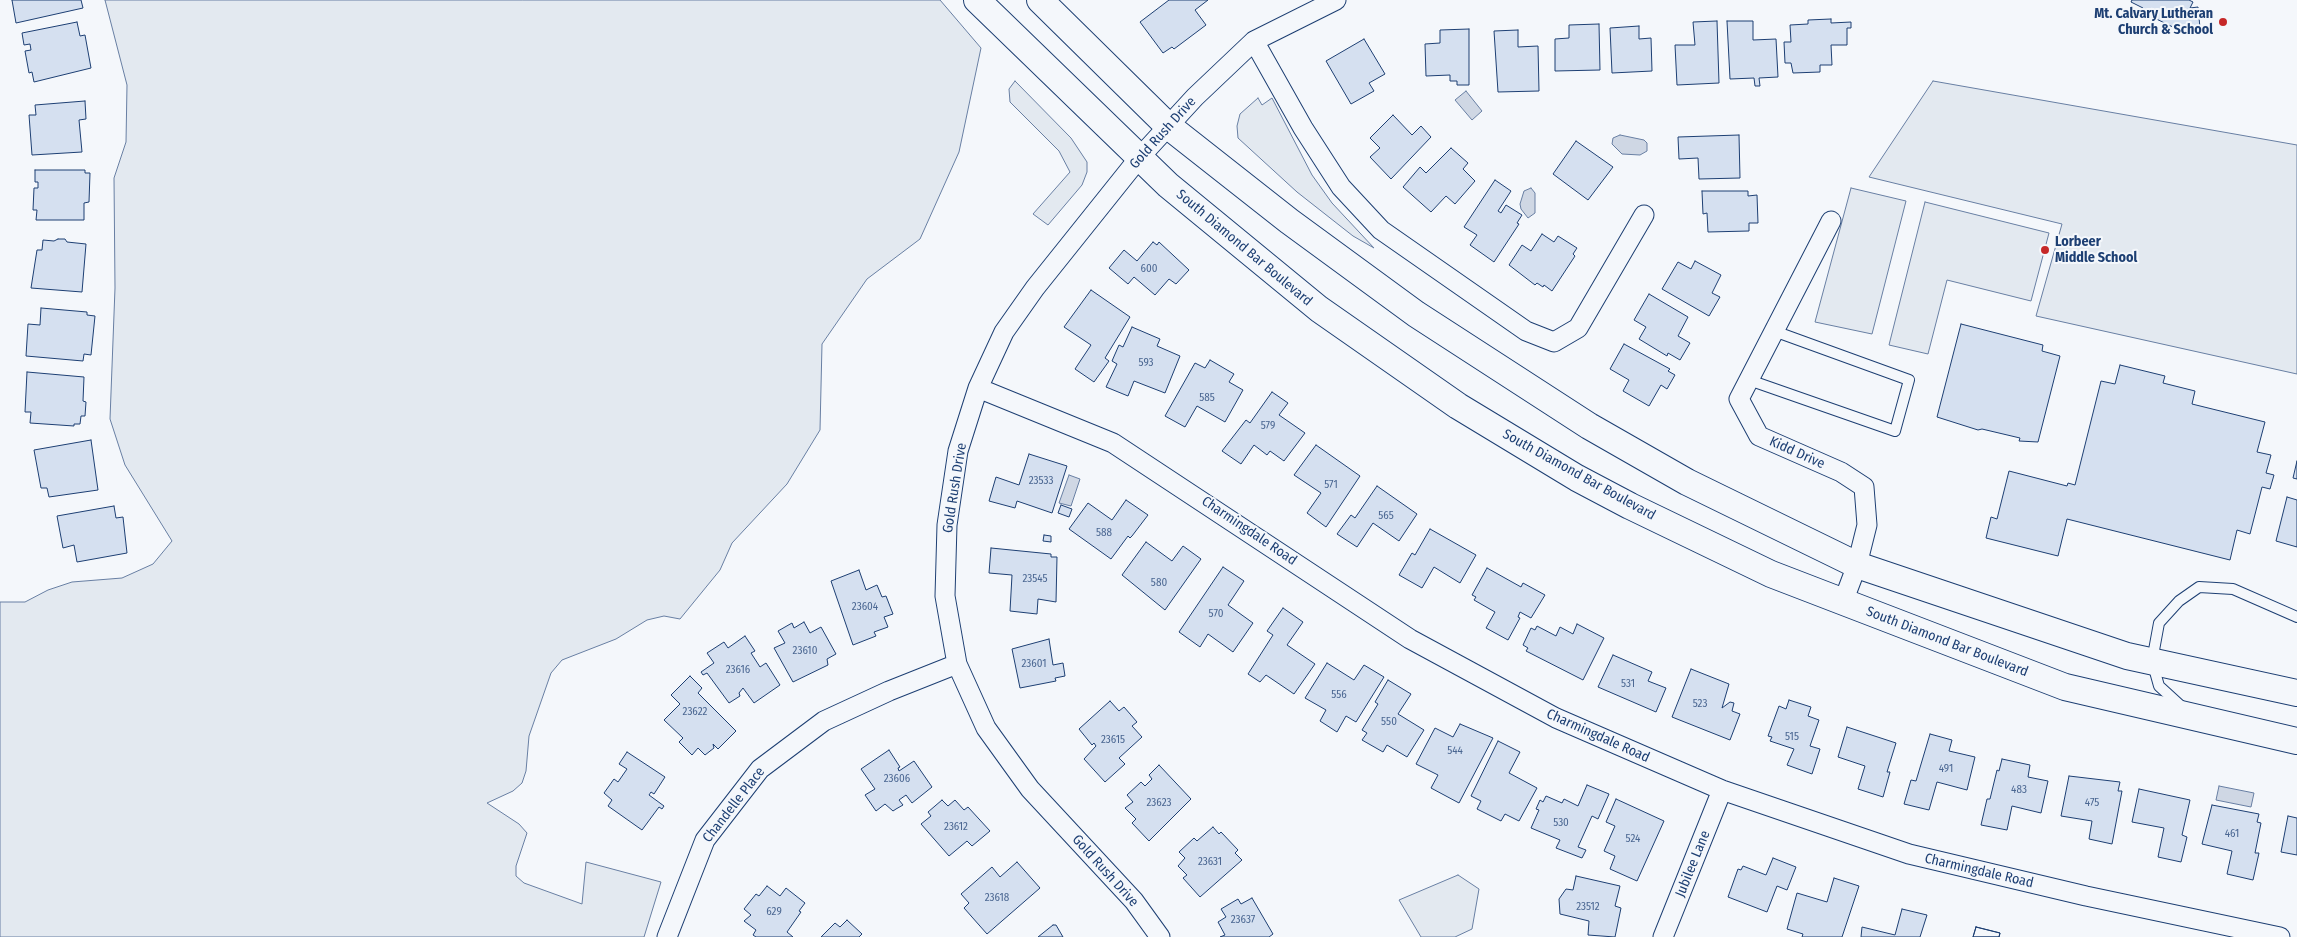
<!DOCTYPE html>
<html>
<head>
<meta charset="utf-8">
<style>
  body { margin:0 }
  canvas { display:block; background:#f4f7fb }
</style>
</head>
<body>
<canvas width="2297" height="937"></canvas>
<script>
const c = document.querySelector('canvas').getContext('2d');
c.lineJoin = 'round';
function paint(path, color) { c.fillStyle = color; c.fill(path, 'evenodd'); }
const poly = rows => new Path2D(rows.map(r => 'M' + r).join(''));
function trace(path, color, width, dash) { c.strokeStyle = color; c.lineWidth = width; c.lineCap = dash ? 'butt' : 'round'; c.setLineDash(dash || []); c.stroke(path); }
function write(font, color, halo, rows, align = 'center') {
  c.font = font + ' "Fira Sans Condensed",sans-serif'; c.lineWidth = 4; c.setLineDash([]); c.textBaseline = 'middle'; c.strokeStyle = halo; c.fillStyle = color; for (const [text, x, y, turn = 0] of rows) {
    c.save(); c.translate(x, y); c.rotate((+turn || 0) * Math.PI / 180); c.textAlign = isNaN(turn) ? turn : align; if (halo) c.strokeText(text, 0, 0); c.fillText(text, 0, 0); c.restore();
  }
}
const green = poly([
  [105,0,940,0,981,48,959,152,920,239,867,279,822,344,820,430,787,484,732,543,720,570,680,619,664,616,647,620,616,639,562,660,551,673,529,736,526,771,522,783,513,791,487,803,519,824,527,833,516,866,516,876,524,883,582,904,586,862,661,882,644,937,0,937,0,602,25,602,48,590,72,582,122,578,153,564,172,541,125,465,110,419,115,288,114,178,126,142,127,85,105,0],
  [1015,81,1071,138,1087,162,1087,172,1082,185,1048,225,1033,214,1070,172,1059,151,1010,102,1009,89,1015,81],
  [1933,81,2297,145,2297,374,2036,316,2062,224,1869,177,1933,81],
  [1258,98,1262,105,1272,98,1312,175,1332,203,1374,248,1353,236,1297,192,1238,138,1237,126,1240,114,1258,98],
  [1851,188,1906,201,1872,334,1815,322,1851,188],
  [1925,202,2049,233,2031,301,1947,280,1928,354,1889,345,1925,202],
  [1458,875,1479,889,1472,929,1455,937,1421,937,1399,900,1458,875]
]);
paint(green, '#e3e9f0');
trace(green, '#687fa3', 1);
const water = poly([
  [1466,91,1482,111,1472,120,1455,100,1466,91],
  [1620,135,1644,140,1647,143,1647,151,1640,155,1622,154,1612,144,1613,138,1620,135],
  [1531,188,1535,193,1535,213,1528,218,1521,209,1520,204,1524,191,1531,188],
  [1069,475,1080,479,1071,506,1059,503,1069,475],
  [2219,786,2254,793,2251,807,2216,800,2219,786]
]);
paint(water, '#cfd7e4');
trace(water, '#687fa3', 1);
const building = poly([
  [12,0,81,0,83,8,16,23,12,0],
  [1169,0,1208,0,1195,10,1206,25,1174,49,1172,47,1163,53,1140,22,1169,0],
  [2132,0,2189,0,2193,2,2190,8,2198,7,2200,28,2179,30,2142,12,2143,8,2131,2,2132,0],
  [1831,19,1831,23,1851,22,1851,28,1847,28,1847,45,1831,45,1832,65,1820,65,1820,72,1793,73,1791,63,1785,63,1784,42,1791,42,1790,25,1808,24,1808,20,1831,19],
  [1717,21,1719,83,1677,85,1675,45,1695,45,1693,22,1717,21],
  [1727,21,1753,21,1753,40,1776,39,1778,77,1759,78,1760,86,1755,86,1754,78,1730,79,1727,21],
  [77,22,80,36,85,35,91,68,34,82,32,72,29,73,25,51,31,50,30,44,24,45,22,33,77,22],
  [1599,24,1600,70,1555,71,1555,39,1569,38,1569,25,1599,24],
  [1639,26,1639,39,1651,38,1652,71,1612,73,1610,28,1639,26],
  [1469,29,1469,85,1457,85,1457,81,1450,81,1450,75,1426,76,1425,44,1440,43,1440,30,1469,29],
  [1518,30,1518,47,1538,46,1539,91,1498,92,1494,31,1518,30],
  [1364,39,1385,74,1369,83,1374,91,1351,104,1326,61,1364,39],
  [85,101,86,119,79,120,82,152,32,155,29,115,36,115,35,105,85,101],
  [1393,115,1412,135,1421,126,1431,137,1391,179,1370,157,1380,148,1370,138,1393,115],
  [1739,135,1740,178,1699,179,1698,158,1679,159,1678,137,1739,135],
  [1576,141,1613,167,1588,200,1553,174,1576,141],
  [1451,148,1468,163,1463,169,1475,181,1455,204,1446,196,1431,212,1403,187,1420,167,1426,173,1451,148],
  [35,170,85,170,85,173,90,173,89,202,84,203,84,220,36,220,37,210,33,210,34,188,38,188,38,182,35,182,35,170],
  [1495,180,1511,191,1498,211,1501,213,1506,205,1522,215,1517,223,1519,224,1494,262,1470,245,1477,235,1464,227,1495,180],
  [1702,191,1748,191,1748,196,1757,195,1758,223,1749,223,1749,231,1708,232,1707,213,1703,214,1702,191],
  [1542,234,1554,242,1558,236,1577,248,1573,254,1575,256,1552,291,1544,285,1543,287,1537,283,1535,285,1509,265,1522,245,1531,251,1542,234],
  [58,239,65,239,67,242,86,244,82,292,31,288,37,250,42,250,43,240,54,241,58,239],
  [1153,242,1157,245,1159,242,1189,270,1176,284,1169,279,1155,295,1134,277,1128,284,1109,268,1124,250,1137,261,1153,242],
  [1695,261,1721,275,1712,293,1720,297,1709,316,1662,289,1678,262,1691,269,1695,261],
  [1091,290,1130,317,1105,358,1109,361,1094,382,1075,369,1091,345,1064,327,1091,290],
  [1649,294,1688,317,1678,336,1690,343,1680,360,1668,353,1667,356,1639,339,1646,327,1634,320,1649,294],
  [41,308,87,312,87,315,95,316,91,355,84,354,83,361,26,356,28,324,40,325,41,308],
  [1961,324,2043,345,2042,351,2060,356,2038,442,2019,441,2020,438,1982,429,1978,430,1937,417,1961,324],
  [1132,327,1160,339,1157,346,1180,356,1165,393,1134,381,1128,396,1106,387,1117,364,1112,361,1119,345,1123,347,1132,327],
  [1624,344,1670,369,1668,371,1675,375,1667,389,1661,385,1649,406,1623,391,1629,380,1610,369,1624,344],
  [1210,360,1234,374,1229,382,1243,390,1225,422,1197,406,1185,427,1165,416,1195,363,1205,368,1210,360],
  [2120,365,2165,376,2163,383,2195,391,2192,404,2265,422,2257,452,2271,455,2266,473,2274,475,2270,489,2262,487,2250,534,2237,530,2230,560,2067,519,2058,556,1986,538,1991,517,1997,519,2009,471,2067,486,2068,483,2075,485,2101,381,2115,384,2120,365],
  [27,372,84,377,83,401,86,402,85,416,81,416,80,424,74,424,74,426,30,423,31,412,25,412,27,372],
  [1272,392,1288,403,1279,415,1305,433,1284,461,1270,451,1267,455,1254,445,1241,464,1222,451,1246,420,1250,423,1272,392],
  [91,440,98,490,49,497,47,488,41,488,34,450,91,440],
  [1316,445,1360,476,1326,527,1307,513,1321,493,1294,475,1316,445],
  [1029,454,1067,466,1052,513,1017,501,1015,508,989,501,996,477,1019,485,1029,454],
  [2297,461,2297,479,2293,478,2297,461],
  [1377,486,1417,514,1399,541,1373,523,1357,547,1337,534,1351,515,1355,518,1377,486],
  [2287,497,2297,500,2297,547,2276,541,2287,497],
  [1126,500,1148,515,1132,536,1130,538,1128,536,1111,559,1069,529,1088,503,1112,520,1126,500],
  [1061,505,1072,509,1069,517,1058,513,1061,505],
  [114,506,116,518,123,517,127,553,77,562,74,545,63,548,57,516,114,506],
  [1430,529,1476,555,1460,583,1434,567,1422,588,1399,575,1412,553,1415,555,1430,529],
  [1044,535,1051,536,1051,542,1043,541,1044,535],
  [1146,542,1172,561,1183,546,1201,559,1165,610,1122,575,1146,542],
  [991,548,1051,554,1051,557,1057,557,1056,602,1038,599,1037,614,1010,611,1012,575,989,573,991,548],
  [1223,567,1244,581,1228,605,1253,623,1233,652,1208,634,1200,647,1179,632,1223,567],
  [1487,568,1521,587,1523,583,1545,595,1531,618,1520,612,1518,617,1520,618,1508,640,1486,628,1495,612,1474,600,1476,597,1472,595,1487,568],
  [859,570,866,590,877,585,882,597,886,596,893,614,884,617,888,627,874,632,876,636,853,645,831,581,859,570],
  [1283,608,1303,622,1287,645,1315,664,1294,694,1266,675,1260,682,1248,674,1273,635,1267,631,1283,608],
  [804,622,810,633,821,627,836,654,827,659,828,665,793,682,774,648,785,643,778,631,792,623,794,628,804,622],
  [1577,624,1604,638,1583,680,1526,651,1528,648,1523,645,1531,628,1535,630,1537,626,1556,636,1560,627,1573,634,1577,624],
  [745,636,755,651,751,653,760,667,766,663,780,685,754,703,743,688,739,693,740,696,729,703,707,673,703,675,701,672,714,663,707,653,724,642,728,648,745,636],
  [1049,639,1053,665,1063,663,1065,676,1055,678,1056,681,1020,688,1012,649,1049,639],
  [1613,655,1652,672,1648,681,1666,688,1656,712,1598,687,1613,655],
  [1327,663,1354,680,1364,665,1384,677,1356,722,1346,716,1337,732,1320,721,1326,710,1305,698,1327,663],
  [1691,669,1729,684,1722,708,1730,702,1734,703,1732,711,1740,714,1730,740,1672,717,1691,669],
  [690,676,702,688,698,693,736,731,718,749,713,744,714,748,705,755,698,748,692,755,679,742,683,738,664,720,680,704,671,695,690,676],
  [1388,680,1411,694,1398,714,1424,730,1407,757,1387,745,1383,752,1362,740,1367,733,1362,730,1378,704,1375,702,1388,680],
  [1789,700,1811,707,1808,716,1819,720,1810,746,1820,749,1812,774,1787,765,1794,749,1770,741,1772,737,1768,736,1779,706,1786,709,1789,700],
  [1110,701,1119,711,1124,707,1137,722,1132,726,1142,737,1119,758,1125,764,1105,782,1084,759,1096,746,1094,743,1092,745,1079,729,1110,701],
  [1460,724,1493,738,1459,803,1431,788,1438,775,1416,764,1435,728,1453,737,1460,724],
  [1847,727,1896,743,1887,772,1890,772,1883,797,1858,789,1865,766,1838,757,1847,727],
  [1930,734,1952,740,1949,751,1975,757,1967,790,1937,782,1929,810,1904,804,1911,780,1916,781,1930,734],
  [1498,741,1520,752,1509,773,1537,788,1519,821,1505,814,1501,821,1477,809,1481,801,1471,796,1498,741],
  [889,750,900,767,898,768,899,771,914,761,932,787,912,803,906,795,899,800,903,805,896,809,893,811,885,804,876,811,865,795,875,789,861,769,889,750],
  [627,752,665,777,654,794,651,792,649,795,664,806,662,809,659,807,642,830,608,806,612,800,604,793,614,779,618,782,627,769,619,764,627,752],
  [2002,759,2030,765,2028,777,2048,781,2041,813,2012,806,2007,830,1981,825,1987,799,1990,799,1997,770,1999,771,2002,759],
  [1159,765,1191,799,1149,841,1132,823,1136,819,1125,808,1133,802,1127,795,1141,782,1145,786,1152,779,1149,775,1159,765],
  [2069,776,2120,782,2118,791,2122,791,2112,844,2089,839,2092,821,2061,816,2069,776],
  [1587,785,1609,794,1598,819,1592,816,1578,847,1586,850,1582,858,1556,848,1560,840,1531,828,1539,810,1536,809,1540,800,1543,802,1546,796,1562,803,1564,799,1578,806,1587,785],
  [2139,789,2190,800,2182,835,2187,837,2181,862,2158,857,2164,828,2132,822,2139,789],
  [1616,799,1664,821,1637,881,1610,869,1615,856,1604,851,1615,826,1606,822,1616,799],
  [942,800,948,806,955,800,964,810,968,807,990,831,972,846,967,841,949,856,921,824,931,816,928,812,942,800],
  [2212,805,2259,814,2257,822,2261,823,2255,853,2259,853,2253,880,2227,874,2232,851,2202,844,2212,805],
  [2288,816,2297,818,2297,855,2281,852,2288,816],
  [1213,827,1219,834,1221,832,1238,850,1235,853,1242,860,1200,897,1183,878,1187,875,1178,866,1185,858,1179,852,1194,838,1197,841,1213,827],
  [1773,858,1796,867,1787,890,1777,886,1767,912,1728,897,1738,869,1741,870,1743,866,1766,875,1773,858],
  [1017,862,1040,888,987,934,964,908,969,903,961,894,992,867,1000,877,1017,862],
  [1576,876,1620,886,1615,906,1621,908,1615,937,1588,935,1589,921,1560,914,1559,899,1566,889,1573,890,1576,876],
  [1834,878,1859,886,1842,937,1802,937,1803,934,1787,929,1797,893,1827,902,1834,878],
  [767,886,780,896,786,888,805,903,799,911,801,912,787,932,793,937,756,937,753,935,756,930,744,921,751,915,744,909,756,894,759,896,767,886],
  [1252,898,1273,934,1269,937,1220,937,1225,935,1218,922,1226,917,1221,909,1238,899,1241,904,1252,898],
  [1902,909,1927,915,1920,937,1861,937,1862,927,1895,935,1902,909],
  [847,920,862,934,859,937,821,937,835,923,840,927,847,920],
  [1053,925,1056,925,1063,937,1038,937,1053,925],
  [1976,927,2000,933,1999,937,1973,937,1976,927],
  [1976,927,2000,933,1999,937,1973,937,1976,927]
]);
paint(building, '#d5e0f0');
trace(building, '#1d3f73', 1);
const service = poly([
  [1749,380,1895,431,1909,380,1774,331],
  [2182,707,2159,686,2152,661,2159,623,2179,601,2199,587,2233,589,2297,617]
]);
const minor = poly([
  [1254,41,1303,128,1341,187,1381,230,1526,331,1554,342,1578,328,1644,215],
  [1831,221,1739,399,1759,436,1841,472,1864,487,1867,525,1857,565,1843,602],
  [978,388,1113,443,1410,639,1556,718,1722,790,1909,854,2086,896,2280,937],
  [667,937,705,840,760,769,824,721,889,691,957,664],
  [1160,937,1134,901,1030,789,986,728,957,664,945,596,947,525,958,451,978,388,1004,332,1035,288,1139,158,1195,97,1254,41,1336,0],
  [1663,937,1722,790]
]);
const secondary = poly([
  [977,0,1168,185,1319,309,1458,406,1577,478,1630,506,1771,574,2065,687,2297,741],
  [1040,0,1167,125,1289,221,1416,314,1589,426,1687,482,1857,565,2127,656,2297,693]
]);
trace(service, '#1d3f73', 12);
trace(minor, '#1d3f73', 21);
trace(secondary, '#1d3f73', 28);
trace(service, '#f4f7fb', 10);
trace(minor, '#f4f7fb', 19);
trace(secondary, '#f4f7fb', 26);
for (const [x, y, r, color] of [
  [2223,22,5,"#c62828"],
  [2045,250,5,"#c62828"]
]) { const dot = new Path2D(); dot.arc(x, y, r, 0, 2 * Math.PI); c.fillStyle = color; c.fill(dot); trace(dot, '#f4f7fb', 2); }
write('11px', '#4b6792', null, [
  ["600",1149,269],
  ["593",1146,363],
  ["585",1207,398],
  ["579",1268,426],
  ["23533",1041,481],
  ["571",1331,485],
  ["565",1386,516],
  ["588",1104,533],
  ["23545",1035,579],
  ["580",1159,583],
  ["23604",865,607],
  ["570",1216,614],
  ["23610",805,651],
  ["23601",1034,664],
  ["23616",738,670],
  ["531",1628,684],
  ["556",1339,695],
  ["523",1700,704],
  ["23622",695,712],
  ["550",1389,722],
  ["515",1792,737],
  ["23615",1113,740],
  ["544",1455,751],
  ["491",1946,769],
  ["23606",897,779],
  ["483",2019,790],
  ["23623",1159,803],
  ["475",2092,803],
  ["530",1561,823],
  ["23612",956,827],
  ["461",2232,834],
  ["524",1633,839],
  ["23631",1210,862],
  ["23618",997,898],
  ["23512",1588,907],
  ["629",774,912],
  ["23637",1243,920]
]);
write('bold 14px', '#1d3f73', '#f4f7fb', [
  ["Mt. Calvary Lutheran",2213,14],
  ["Church & School",2213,30],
  ["Lorbeer",2055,242,"left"],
  ["Middle School",2055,258,"left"]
], 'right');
write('14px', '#1d3f73', '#f4f7fb', [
  ["Gold Rush Drive",1163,133,-48],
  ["South Diamond Bar Boulevard",1244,248,40],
  ["Kidd Drive",1797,453,24],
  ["South Diamond Bar Boulevard",1579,475,29],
  ["Gold Rush Drive",955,488,-81],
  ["Charmingdale Road",1249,531,34],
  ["South Diamond Bar Boulevard",1947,642,21],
  ["Charmingdale Road",1598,736,24],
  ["Chandelle Place",734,805,-52],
  ["Jubilee Lane",1693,864,-68],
  ["Gold Rush Drive",1105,871,48],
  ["Charmingdale Road",1979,871,13]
]);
</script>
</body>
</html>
